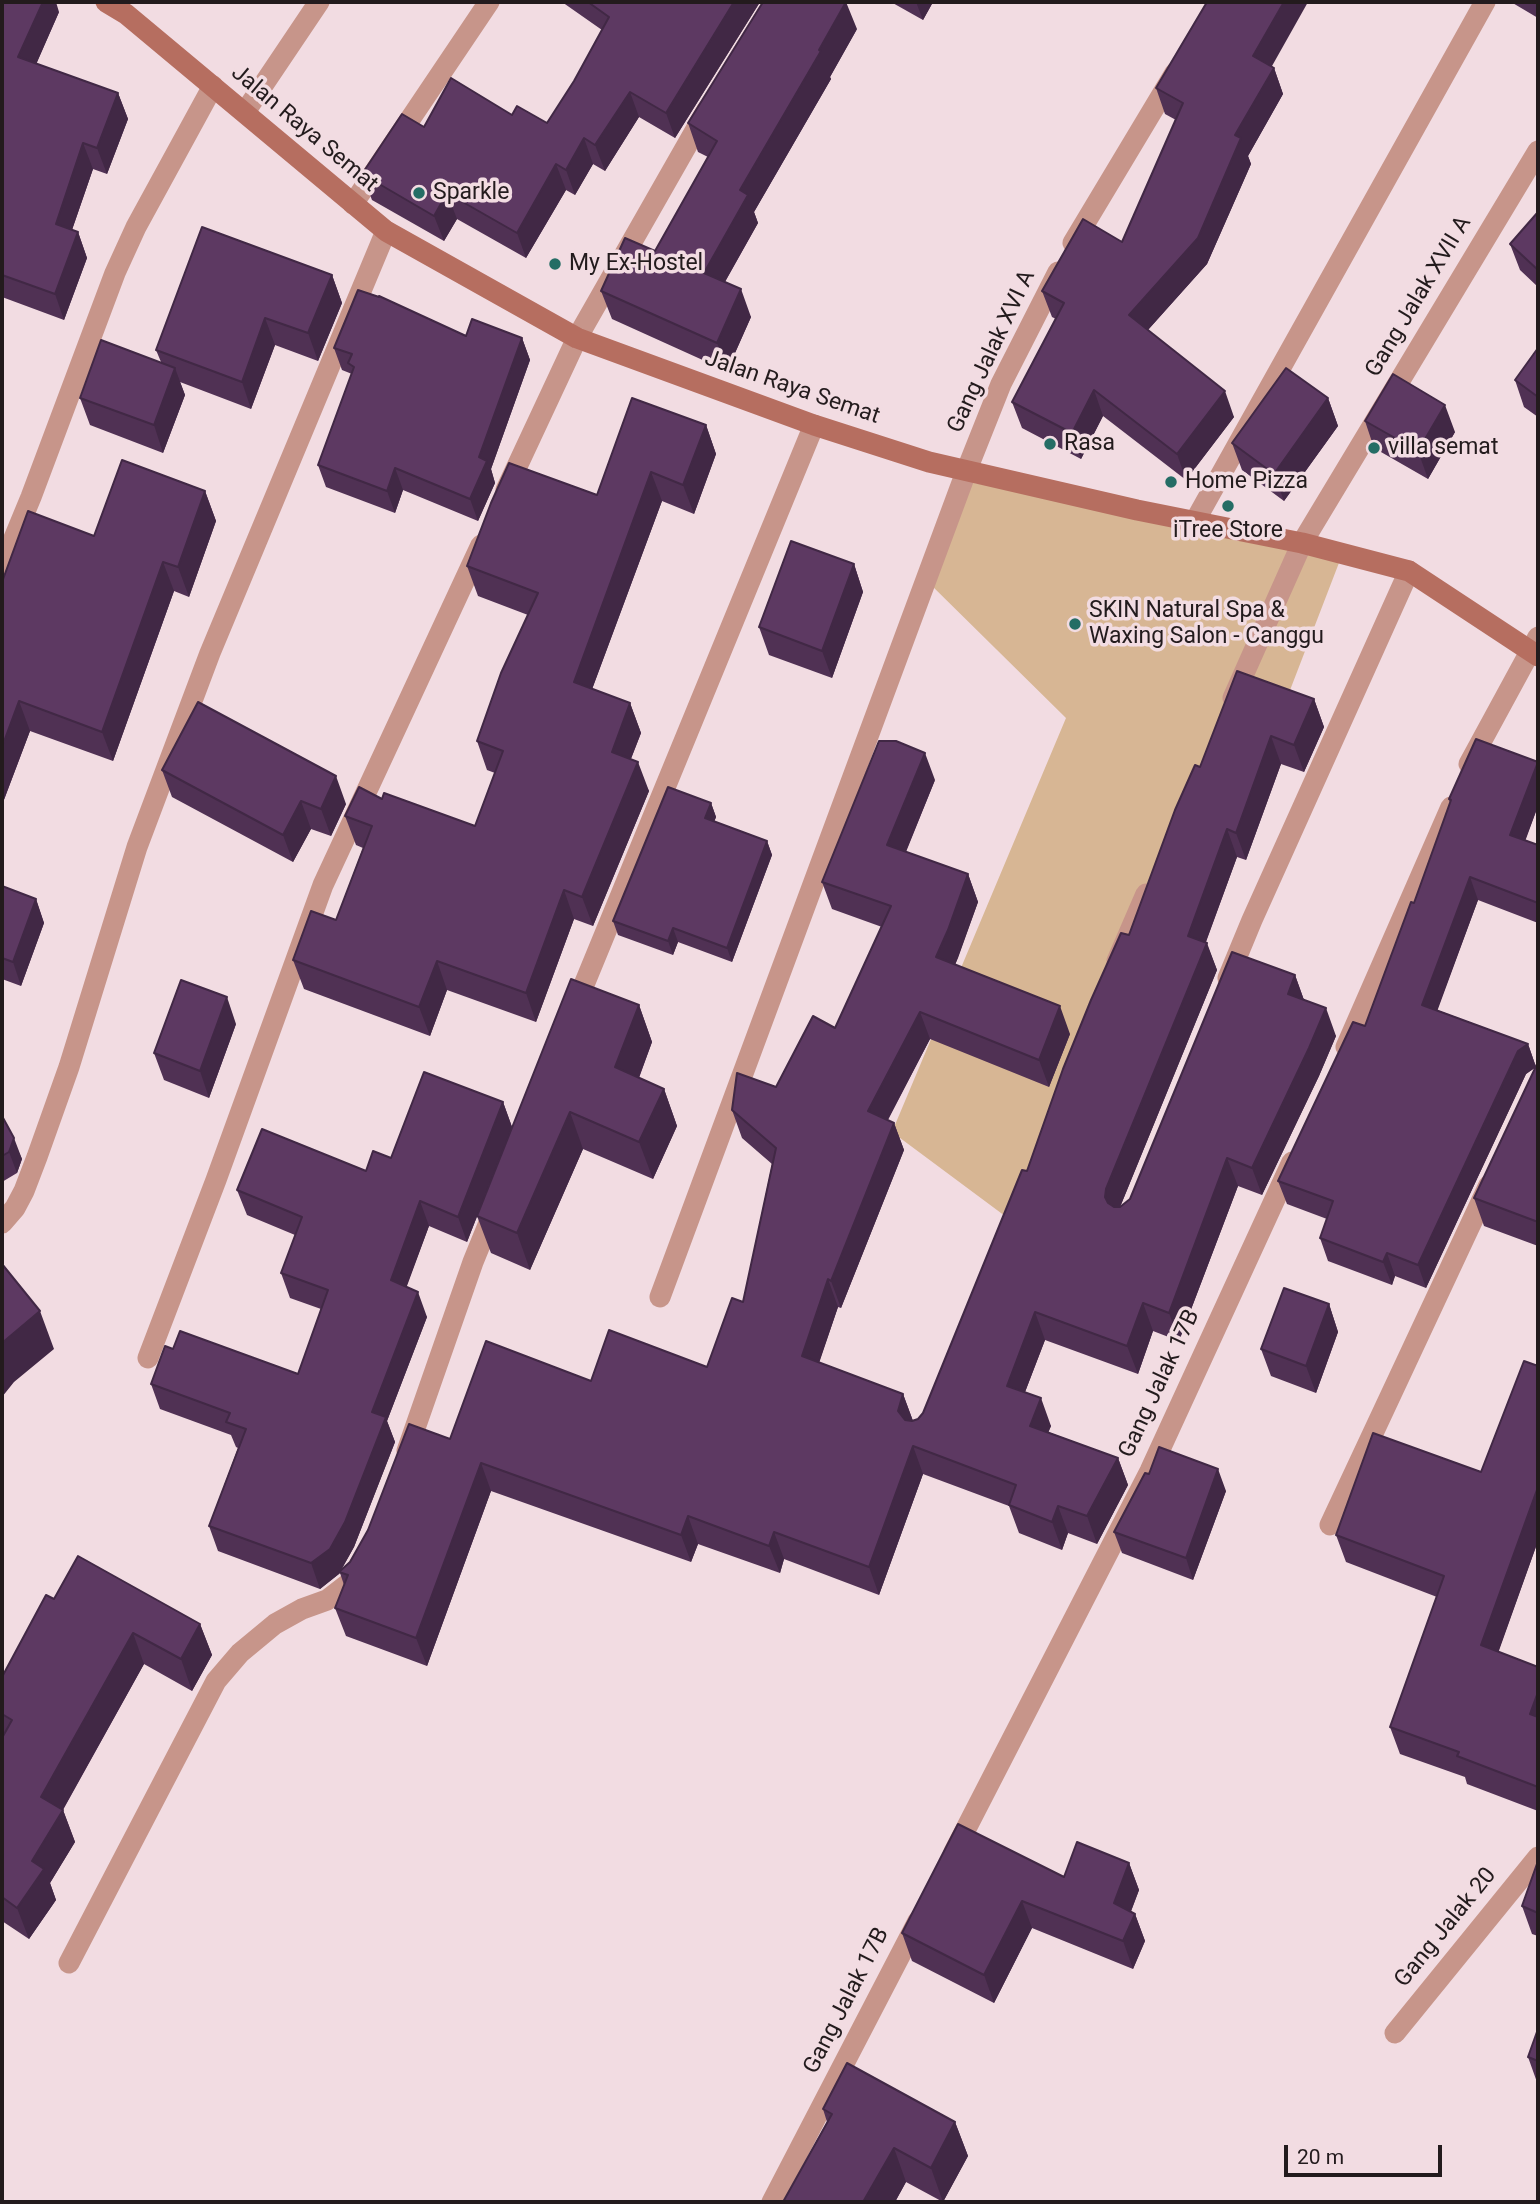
<!DOCTYPE html>
<html>
<head>
<meta charset="utf-8">
<style>
  body { margin:0 }
  #map { position:relative; width:1540px; height:2204px; overflow:hidden; background:#f2dce2; font-family:Roboto,sans-serif }
  canvas { display:block }
  .frame { position:absolute; inset:0; border:4px solid #231b1d; pointer-events:none }
  .scale { position:absolute; left:1284px; top:2145px; width:158px; height:32px; box-sizing:border-box; border:4px solid #231b1d; border-top:0; padding-left:9px; font-size:21px; line-height:24px; white-space:nowrap; color:#231b1d; -webkit-text-stroke:5px #f2dce2; paint-order:stroke }
</style>
</head>
<body>
<div id="map">
<canvas width="1540" height="2204"></canvas>
<div class="frame"></div>
<div class="scale">20 m</div>
</div>
<script>
const c = document.querySelector('canvas').getContext('2d');
c.lineJoin = 'round';
function paint(path, color) { c.fillStyle = color; c.fill(path, 'evenodd'); }
const poly = rows => new Path2D(rows.map(r => 'M' + r).join(''));
function trace(path, color, width, dash) { c.strokeStyle = color; c.lineWidth = width; c.lineCap = dash ? 'butt' : 'round'; c.setLineDash(dash || []); c.stroke(path); }
function write(font, color, halo, rows, align = 'center') {
  c.font = font + ' Roboto,sans-serif'; c.lineWidth = 7; c.setLineDash([]); c.textBaseline = 'middle'; c.strokeStyle = halo; c.fillStyle = color; for (const [text, x, y, turn = 0] of rows) {
    c.save(); c.translate(x, y); c.rotate((+turn || 0) * Math.PI / 180); c.textAlign = isNaN(turn) ? turn : align; if (halo) c.strokeText(text, 0, 0); c.fillText(text, 0, 0); c.restore();
  }
}
paint(poly([
  [957,480,1195,521,1342,555,1257,776,1005,1216,892,1132,1066,718,927,581]
]), '#d7b694');
trace(poly([
  [245,112,319,2],
  [353,204,489,2],
  [1073,243,1175,73],
  [506,490,577,338,707,110],
  [1195,521,1485,2],
  [2,567,31,497,115,273,136,227,213,86],
  [1233,698,1302,543,1538,151],
  [1469,764,1538,637],
  [1117,961,1146,894],
  [1228,978,1252,920,1409,571],
  [574,1009,814,425],
  [1346,1047,1451,807],
  [2,1223,15,1208,24,1191,37,1157,69,1067,137,847,210,653,386,231],
  [660,1297,966,472,1001,384,1058,272],
  [148,1358,216,1180,323,885,481,545],
  [407,1451,473,1262,495,1208],
  [1330,1525,1489,1185],
  [954,1852,1150,1471,1292,1162],
  [69,1963,216,1681,240,1653,275,1624,302,1609,327,1600,349,1583,360,1564],
  [1395,2033,1538,1857],
  [772,2202,918,1921]
]), '#c7958a', 21);
trace(poly([
  [106,2,126,14,386,231,577,338,814,425,929,462,1137,510,1302,543,1409,571,1538,656]
]), '#b66e60', 21);
paint(poly([
  [2,2,59,12,36,64,118,93,128,119,107,174,93,169,72,230,78,232,87,258,64,320,2,297],
  [562,2,760,2,675,138,639,117,605,171,593,164,575,195,566,190,526,258,457,219,444,241,372,200,362,174,424,127,512,115,547,123,574,81,602,30],
  [891,2,933,2,923,20],
  [1511,2,1538,2,1538,18],
  [857,29,830,77,831,79,754,212,758,223,725,282,751,317,727,371,612,319,601,291,655,251,708,157,698,152,688,123],
  [1272,66,1274,68,1283,94,1248,156,1251,164,1207,264,1148,330,1234,417,1186,480,1103,416,1081,459,1022,428,1012,402,1056,319,1052,317,1042,291,1122,242,1176,120,1165,114,1156,88],
  [1538,212,1538,287,1520,270,1510,244],
  [332,275,342,303,318,361,275,345,251,409,180,382,185,395,163,453,90,425,80,398,161,362,156,350],
  [466,336,522,338,530,360,491,469,495,483,478,521,403,490,395,513,326,487,318,465,352,374,342,370,334,348],
  [1538,348,1538,417,1524,407,1515,380],
  [1328,398,1338,426,1284,501,1242,470,1232,443],
  [1365,421,1455,432,1428,479,1374,448],
  [706,425,716,454,694,514,662,501,592,689,630,703,641,733,631,759,649,791,593,926,574,919,536,1022,447,990,430,1036,304,989,293,960,336,920,363,848,356,845,345,816,382,799,475,826,495,773,487,770,477,741,528,615,478,596,467,566,597,495],
  [205,491,216,521,189,597,174,591,113,761,30,731,2,805,2,582,94,536],
  [854,564,863,592,832,678,769,655,759,627],
  [1314,699,1324,727,1304,772,1281,764,1246,860,1237,857,1206,942,1217,970,1120,1207,1130,1199,1295,975,1304,1000,1336,1036,1319,1076,1262,1195,1238,1186,1179,1341,1153,1331,1138,1374,1045,1340,1025,1392,1051,1426,1048,1432,1118,1458,1128,1485,1097,1544,1068,1533,1062,1550,1019,1533,1009,1506,923,1474,879,1595,784,1559,780,1573,698,1544,691,1562,491,1491,427,1666,346,1636,335,1608,344,1585,340,1573,320,1589,218,1551,209,1526,238,1448,236,1447,231,1435,160,1409,151,1384,173,1349,298,1374,321,1309,290,1298,281,1273,295,1235,247,1215,237,1190,366,1171,503,1102,512,1127,467,1242,429,1226,406,1287,427,1317,387,1421,395,1442,354,1547,341,1570,350,1562,450,1439,591,1381,707,1367,743,1302,772,1164,742,1138,732,1110,776,1087,835,1028,882,927,832,909,822,882,935,780,906,852,968,874,978,902,955,965,1070,1034,1049,1087,930,1039,888,1120,894,1123,904,1150,841,1308,838,1307,819,1362,903,1394,913,1421,918,1419,923,1413,1129,935,1200,767],
  [1538,763,1538,806,1525,840,1538,845,1538,923,1478,900,1437,1010,1528,1044,1536,1067,1538,1062,1538,1246,1484,1226,1474,1198,1536,1067,1526,1074,1426,1288,1395,1276,1392,1285,1328,1261,1320,1238,1327,1219,1287,1204,1278,1181,1365,1026,1414,903,1450,803,1449,799],
  [162,770,346,804,331,836,311,829,293,862,172,797],
  [711,803,716,817,714,822,767,841,772,855,732,962,678,942,673,955,618,935,613,921],
  [2,886,36,899,44,923,21,986,2,979],
  [639,1005,652,1042,639,1078,664,1089,677,1126,653,1179,583,1149,530,1270,491,1253,477,1216],
  [236,1024,209,1098,164,1080,154,1053],
  [2,1116,22,1159,17,1173,2,1182],
  [1329,1304,1338,1332,1316,1393,1271,1376,1261,1349],
  [1538,1366,1538,1541,1498,1652,1538,1667,1538,1811,1467,1784,1465,1777,1400,1754,1390,1727,1437,1597,1346,1562,1336,1535,1481,1472],
  [1149,1474,1226,1491,1193,1580,1122,1553,1114,1532],
  [54,1599,200,1624,212,1655,192,1691,144,1664,63,1810,75,1842,50,1883,56,1900,29,1939,2,1921,2,1677],
  [1538,1861,1538,1936,1532,1934,1522,1906],
  [1129,1863,1139,1890,1131,1911,1135,1914,1145,1941,1133,1969,1032,1928,994,2003,912,1961,902,1933,1064,1877],
  [1538,2029,1538,2085,1528,2057],
  [823,2109,955,2122,968,2156,943,2202,906,2182,895,2202,783,2202,827,2122]
]), '#503154');
paint(poly([
  [43,2,56,2,59,12,28,83,18,57],
  [734,2,760,2,675,138,666,113],
  [846,2,857,29,830,77,831,79,754,212,758,223,714,301,704,273,740,190],
  [916,2,933,2,923,20],
  [1284,2,1308,2,1263,82,1253,56],
  [1274,68,1283,94,1248,156,1251,164,1207,264,1138,341,1129,315,1235,135],
  [630,92,639,117,605,171,595,145],
  [118,93,128,119,107,174,97,148],
  [584,138,593,164,575,195,566,170],
  [83,143,93,169,65,250,56,224],
  [556,164,566,190,526,258,517,233],
  [447,193,457,219,444,241,434,216],
  [78,232,87,258,64,320,55,294],
  [332,275,342,303,318,361,308,333],
  [741,289,751,317,727,371,717,343],
  [265,318,275,345,251,409,242,382],
  [522,338,530,360,491,469,495,483,478,521,470,499,479,457],
  [175,368,185,395,163,453,154,425],
  [1094,390,1103,416,1081,459,1072,433],
  [1225,391,1234,417,1186,480,1177,454],
  [1328,398,1338,426,1284,501,1274,474],
  [1445,405,1455,432,1428,479,1418,451],
  [706,425,716,454,694,514,683,485],
  [395,468,403,490,395,513,387,491],
  [651,472,662,501,584,711,574,682],
  [205,491,216,521,189,597,178,567],
  [163,562,174,591,113,761,102,732],
  [854,564,863,592,832,678,822,651],
  [1314,699,1324,727,1304,772,1294,745],
  [19,701,30,731,2,805,2,747],
  [630,703,641,733,622,781,612,752],
  [1271,736,1281,764,1246,860,1236,833],
  [925,753,935,780,897,873,887,845],
  [638,762,649,791,593,926,582,897],
  [1538,762,1538,806,1519,858,1510,835],
  [336,776,346,804,331,836,321,809],
  [301,801,311,829,293,862,283,835],
  [711,803,716,817,710,832,705,818],
  [1227,829,1237,857,1198,963,1188,936],
  [767,841,772,855,732,962,727,948],
  [968,874,978,902,958,958,946,985,936,957],
  [1470,877,1478,900,1431,1028,1422,1005],
  [564,890,574,919,536,1022,526,993],
  [36,899,44,923,21,986,13,962],
  [673,928,678,942,673,955,668,941],
  [1207,943,1217,970,1116,1217,1105,1197,1106,1189],
  [437,961,447,990,430,1036,419,1007],
  [1295,975,1305,1003,1288,994],
  [227,997,236,1024,209,1098,200,1071],
  [639,1005,652,1042,629,1104,615,1067],
  [1060,1006,1070,1034,1049,1087,1039,1060],
  [1326,1008,1336,1036,1319,1076,1262,1195,1252,1168],
  [920,1012,930,1039,878,1138,868,1111],
  [1528,1044,1536,1067,1526,1074,1426,1288,1418,1265,1518,1051],
  [664,1089,677,1126,653,1179,639,1142],
  [503,1102,512,1127,467,1242,458,1217],
  [570,1112,583,1149,530,1270,517,1233],
  [894,1123,904,1150,841,1308,831,1281],
  [14,1138,22,1159,17,1173,9,1152],
  [1227,1158,1238,1186,1179,1341,1169,1313],
  [420,1201,429,1226,400,1305,391,1280],
  [1387,1253,1395,1276,1392,1285,1383,1262],
  [828,1279,838,1307,812,1384,802,1356],
  [418,1292,427,1317,387,1421,395,1442,354,1547,339,1574,320,1589,311,1563,372,1412],
  [1143,1303,1153,1331,1138,1374,1127,1346],
  [1329,1304,1338,1332,1316,1393,1306,1366],
  [40,1311,54,1349,14,1382,2,1397,2,1343],
  [1035,1312,1045,1340,1017,1413,1007,1386],
  [903,1394,913,1421,908,1438,898,1411],
  [1041,1398,1051,1426,1040,1453,1030,1426],
  [913,1446,923,1474,879,1595,869,1567],
  [1118,1458,1128,1485,1097,1544,1087,1516],
  [481,1463,491,1491,427,1666,416,1638],
  [1218,1469,1226,1491,1193,1580,1186,1558],
  [1538,1487,1538,1541,1491,1673,1481,1645],
  [1058,1506,1068,1533,1062,1550,1052,1522],
  [688,1516,698,1544,691,1562,681,1535],
  [774,1532,784,1559,780,1573,769,1546],
  [200,1624,212,1655,192,1691,181,1659],
  [133,1633,144,1664,57,1820,63,1810,75,1842,50,1883,56,1900,29,1939,17,1908,32,1861,41,1797],
  [1538,1692,1538,1737,1530,1714],
  [1129,1863,1139,1890,1124,1930,1114,1903],
  [1022,1901,1032,1928,994,2003,984,1975],
  [1135,1914,1145,1941,1133,1969,1123,1941],
  [955,2122,968,2156,943,2202,931,2168],
  [894,2148,906,2182,895,2202,863,2202]
]), '#412845');
const building = poly([
  [2,2,43,2,18,57,118,93,97,148,83,143,56,224,78,232,55,294,2,275,2,2],
  [588,2,734,2,666,113,630,92,595,145,584,138,566,170,556,164,517,233,447,193,434,216,362,174,402,114,424,127,451,78,512,115,517,106,547,123,574,81,609,17,588,2],
  [763,2,846,2,819,50,821,51,740,190,748,195,704,273,741,289,717,343,601,291,625,238,655,251,717,141,688,123,763,2],
  [1207,2,1284,2,1253,56,1274,68,1235,135,1241,138,1198,238,1129,315,1225,391,1177,454,1094,390,1072,433,1012,402,1064,303,1042,291,1083,219,1122,242,1183,103,1156,88,1207,2],
  [1538,212,1538,270,1510,244,1538,212],
  [202,227,332,275,308,333,265,318,242,382,156,350,202,227],
  [358,290,379,297,379,296,466,336,472,319,522,338,479,457,487,461,470,499,395,468,387,491,318,465,354,367,348,363,352,354,334,348,358,290],
  [101,340,175,368,154,425,80,398,101,340],
  [1538,348,1538,397,1515,380,1538,348],
  [1286,368,1328,398,1274,474,1232,443,1286,368],
  [1393,374,1445,405,1418,451,1365,421,1393,374],
  [632,398,706,425,683,485,651,472,574,682,630,703,612,752,638,762,582,897,564,890,526,993,437,961,419,1007,293,960,311,911,336,920,372,826,345,816,359,787,382,799,384,793,475,826,503,751,477,741,501,673,538,593,467,566,491,503,509,463,597,495,632,398],
  [122,460,205,491,178,567,163,562,102,732,19,701,2,747,2,582,28,511,94,536,122,460],
  [791,541,854,564,822,651,759,627,791,541],
  [1237,671,1314,699,1294,745,1271,736,1236,833,1227,829,1188,936,1207,943,1106,1189,1105,1197,1108,1203,1114,1207,1120,1207,1130,1199,1232,952,1295,975,1288,994,1326,1008,1309,1048,1252,1168,1227,1158,1169,1313,1143,1303,1127,1346,1035,1312,1007,1386,1041,1398,1030,1426,1118,1458,1087,1516,1058,1506,1052,1522,1009,1505,1016,1485,913,1446,869,1567,774,1532,769,1546,688,1516,681,1535,481,1463,416,1638,335,1608,348,1575,339,1572,350,1562,368,1530,409,1424,450,1439,486,1341,591,1381,609,1330,707,1367,732,1298,743,1302,776,1148,732,1110,737,1073,776,1087,813,1016,835,1028,891,906,822,882,879,741,896,741,925,753,887,845,968,874,948,930,936,957,1060,1006,1039,1060,920,1012,868,1111,894,1123,831,1281,828,1279,802,1356,903,1394,898,1411,905,1420,912,1421,918,1419,923,1413,1022,1170,1027,1171,1063,1069,1091,1000,1121,933,1129,935,1175,810,1195,765,1200,767,1237,671],
  [198,702,336,776,321,809,301,801,283,835,162,770,198,702],
  [1476,739,1538,762,1510,835,1538,845,1538,903,1470,877,1422,1005,1528,1044,1518,1051,1418,1265,1387,1253,1383,1262,1320,1238,1333,1201,1278,1181,1353,1022,1365,1026,1411,902,1414,903,1451,800,1449,799,1476,739],
  [668,787,711,803,705,818,767,841,727,948,673,928,668,941,613,921,668,787],
  [2,886,36,899,13,962,2,958,2,886],
  [571,979,639,1005,615,1067,664,1089,639,1142,570,1112,517,1233,477,1216,571,979],
  [181,980,227,997,200,1071,154,1053,181,980],
  [1538,1062,1538,1222,1474,1198,1538,1062],
  [424,1072,503,1102,458,1217,420,1201,391,1280,418,1292,372,1412,386,1417,345,1522,330,1549,311,1563,209,1526,246,1429,226,1422,230,1413,151,1384,165,1346,173,1349,180,1331,298,1374,328,1290,281,1273,302,1217,237,1190,262,1129,366,1171,373,1151,391,1158,424,1072],
  [2,1116,14,1138,9,1152,2,1156,2,1116],
  [2,1264,40,1311,2,1343,2,1264],
  [1284,1288,1329,1304,1306,1366,1261,1349,1284,1288],
  [1524,1361,1538,1366,1538,1487,1481,1645,1538,1667,1538,1692,1530,1714,1538,1717,1538,1787,1457,1756,1459,1752,1390,1727,1444,1576,1336,1535,1373,1433,1481,1472,1524,1361],
  [1159,1447,1218,1469,1186,1558,1114,1532,1145,1473,1149,1474,1159,1447],
  [78,1556,200,1624,181,1659,133,1633,41,1797,63,1810,32,1861,44,1869,17,1908,2,1897,2,1738,12,1720,2,1714,2,1677,46,1595,54,1599,78,1556],
  [958,1824,1064,1877,1077,1842,1129,1863,1114,1903,1135,1914,1123,1941,1022,1901,984,1975,902,1933,958,1824],
  [1538,1861,1538,1913,1522,1906,1538,1861],
  [1538,2029,1538,2061,1528,2057,1538,2029],
  [847,2063,955,2122,931,2168,894,2148,863,2202,783,2202,832,2114,823,2109,847,2063]
]);
paint(building, '#5d3962');
trace(building, '#412845', 2);
for (const [x, y, r, color] of [
  [419,193,7,"#256d65"],
  [555,264,7,"#256d65"],
  [1050,444,7,"#256d65"],
  [1374,448,7,"#256d65"],
  [1171,482,7,"#256d65"],
  [1228,506,7,"#256d65"],
  [1075,624,7,"#256d65"]
]) { const dot = new Path2D(); dot.arc(x, y, r, 0, 2 * Math.PI); c.fillStyle = color; c.fill(dot); trace(dot, '#f2dce2', 2.5); }
write('23px', '#231b1d', '#f2dce2', [
  ["Jalan Raya Semat",304,129,40],
  ["Gang Jalak XVII A",1419,297,-59],
  ["Gang Jalak XVI A",992,352,-65],
  ["Jalan Raya Semat",792,388,19],
  ["Gang Jalak 17B",1160,1384,-65],
  ["Gang Jalak 20",1446,1928,-51],
  ["Gang Jalak 17B",847,2001,-63]
]);
write('23px', '#231b1d', '#f2dce2', [
  ["Sparkle",433,193],
  ["My Ex-Hostel",569,264],
  ["Rasa",1064,444],
  ["villa semat",1388,448],
  ["Home Pizza",1185,482],
  ["iTree Store",1228,531,"center"],
  ["SKIN Natural Spa &",1089,611],
  ["Waxing Salon - Canggu",1089,637]
], 'left');
</script>
</body>
</html>
